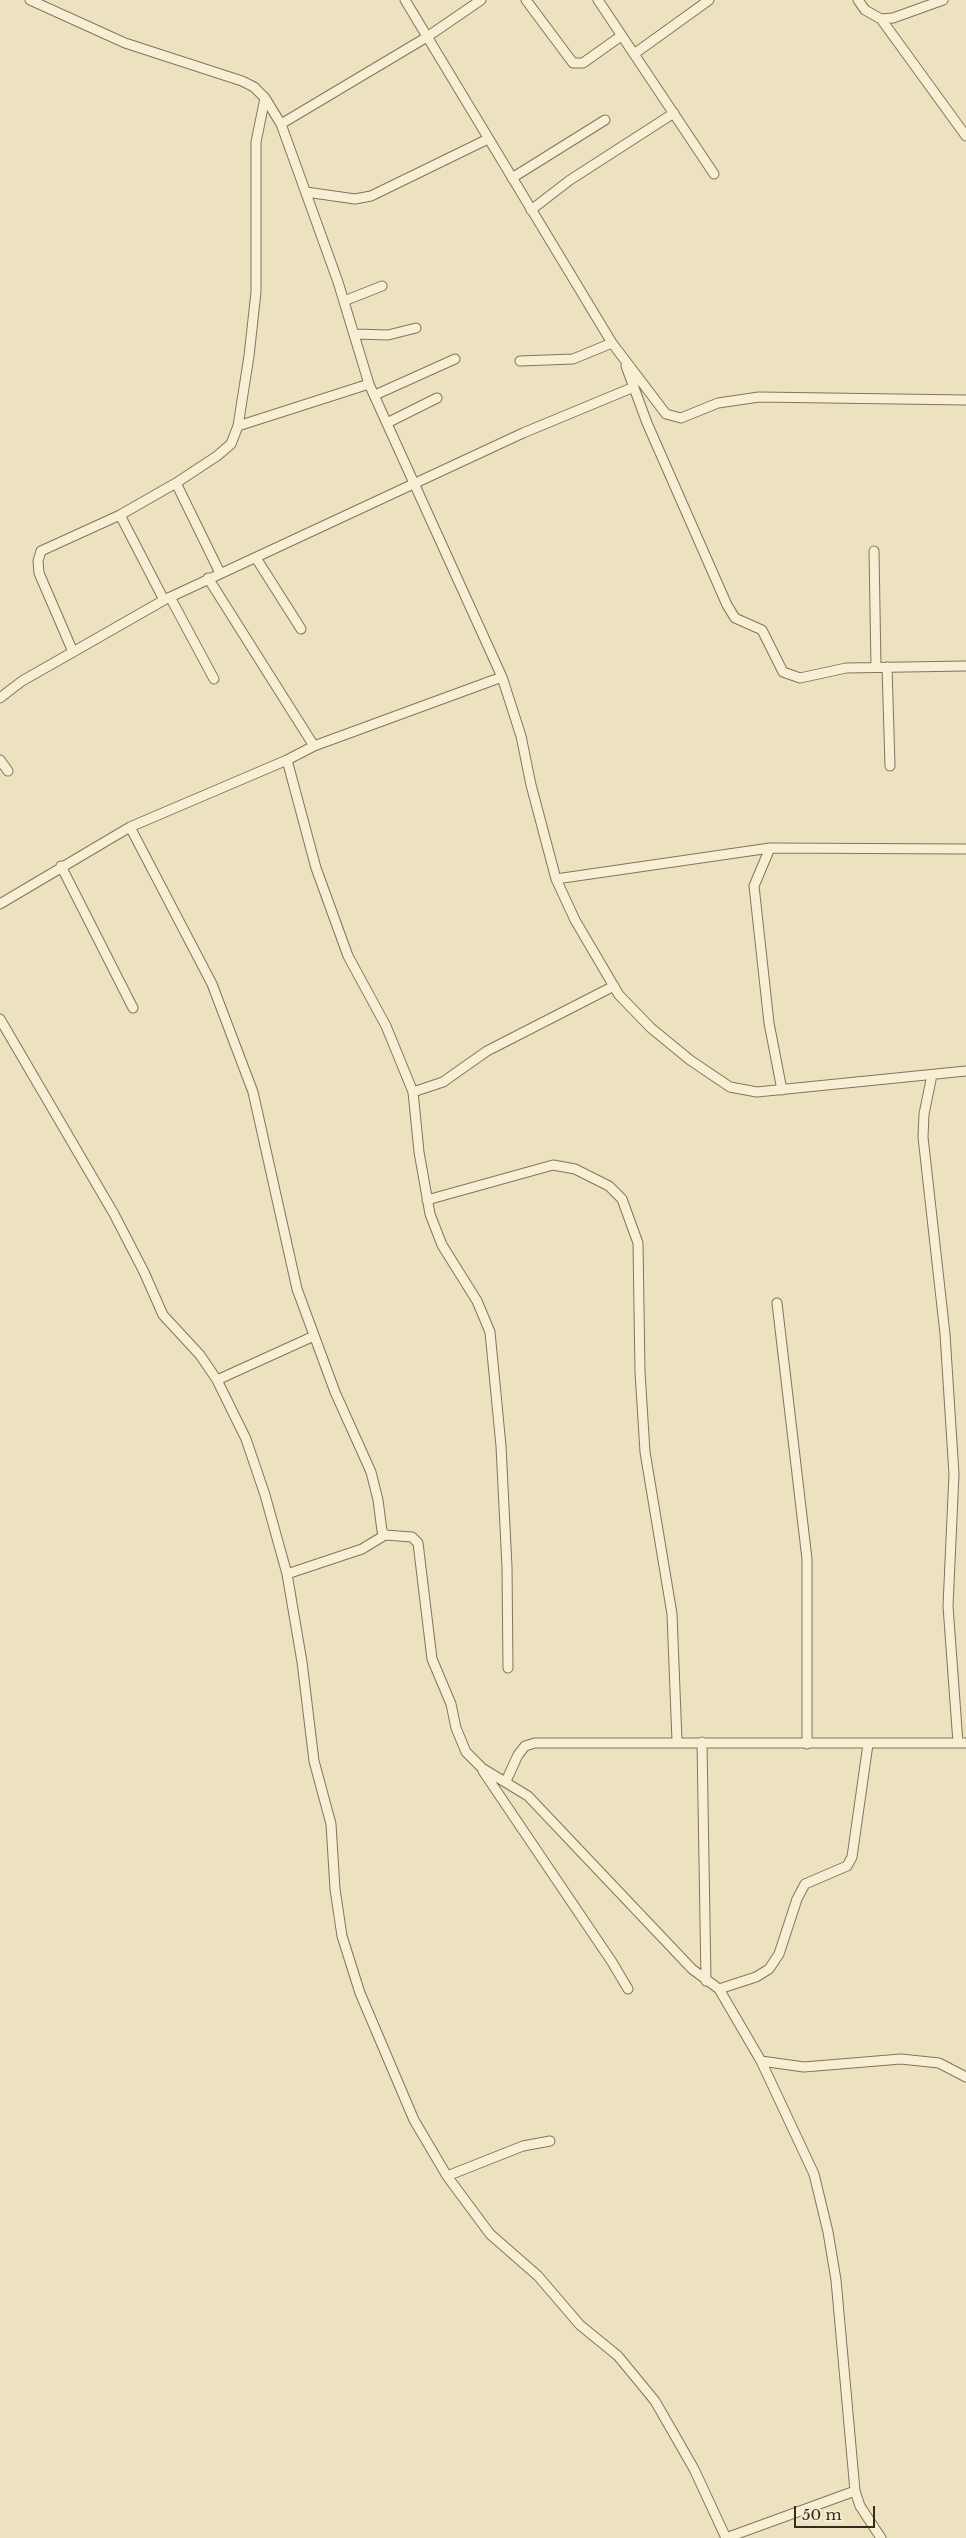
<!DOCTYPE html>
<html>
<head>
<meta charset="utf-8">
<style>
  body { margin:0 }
  #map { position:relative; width:966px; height:2538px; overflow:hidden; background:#ece2c0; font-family:"Libre Baskerville",serif }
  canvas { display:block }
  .scale { position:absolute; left:794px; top:2506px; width:81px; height:22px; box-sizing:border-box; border:2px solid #352a1d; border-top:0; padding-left:6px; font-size:15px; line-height:18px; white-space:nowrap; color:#352a1d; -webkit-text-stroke:4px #f4ecd0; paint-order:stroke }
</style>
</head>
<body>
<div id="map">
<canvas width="966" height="2538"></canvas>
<div class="scale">50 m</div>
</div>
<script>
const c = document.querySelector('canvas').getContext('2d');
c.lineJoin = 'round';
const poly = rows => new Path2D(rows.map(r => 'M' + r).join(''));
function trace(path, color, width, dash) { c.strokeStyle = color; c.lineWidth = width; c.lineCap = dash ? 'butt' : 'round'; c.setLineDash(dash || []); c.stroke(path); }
const minor = poly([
  [30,0,125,43,242,81,254,87,265,98,281,124,338,282,369,384,502,677,521,736,531,785,556,879,575,920,619,995,651,1028,690,1060,730,1087,757,1092,966,1071],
  [405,0,612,343,666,414,681,418,718,403,759,397,966,400],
  [526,0,573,63,583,63,621,36],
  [598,0,714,174],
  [858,0,865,10,881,19,893,18,943,0],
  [881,19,966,136],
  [634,54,709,0],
  [281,124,427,37,481,0],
  [512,178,605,120],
  [306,192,355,199,371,196,488,139],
  [531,210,570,180,674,113],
  [344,301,382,286],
  [354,334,388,335,416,328],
  [520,361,573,359,612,343],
  [626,366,647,423,727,605,735,618,762,630,783,672,800,678,846,668,966,666],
  [375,395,455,359],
  [387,423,437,398],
  [238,426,369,384],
  [176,483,220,573],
  [874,551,876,667],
  [256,558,301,629],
  [208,578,314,746],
  [170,597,214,679],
  [164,600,523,433,634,387],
  [73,652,39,573,38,561,41,551,120,515,176,483,217,456,231,444,238,426,249,356,256,292,256,142,265,98],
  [887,667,890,766],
  [0,698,22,681,73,652,164,600,120,515],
  [0,760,8,771],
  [287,760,316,868,348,956,386,1026,413,1092,419,1152,430,1214,442,1245,477,1301,490,1332,501,1446,507,1567,508,1668],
  [130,827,212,984,253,1092,297,1289,335,1392,371,1472,378,1500,382,1531,385,1535,412,1537,418,1543,432,1659,451,1704,456,1728,466,1752,482,1768,528,1796,692,1969,719,1989,761,2061,804,2067,901,2059,939,2063,966,2077],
  [770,848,754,886,769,1023,782,1090],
  [61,866,133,1008],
  [556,879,770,848,966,849],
  [0,904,130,827,287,760,314,746,502,677],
  [0,1019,114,1214,144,1272,163,1315,200,1355,217,1380,246,1439,265,1495,287,1574,302,1662,314,1761,331,1824,335,1889,342,1936,360,1993,414,2120,447,2176,490,2234,538,2276,580,2325,618,2356,655,2401,694,2469,726,2538],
  [932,1075,924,1114,923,1137,945,1334,954,1474,948,1606,958,1743],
  [413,1092,443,1082,487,1051,614,986],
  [427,1200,553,1165,575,1169,609,1186,622,1199,638,1243,640,1372,645,1452,672,1614,677,1741],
  [777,1303,807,1559,807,1744],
  [217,1380,314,1336],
  [287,1574,362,1549,385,1535],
  [702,1742,706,1981],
  [483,1771,612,1962,628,1989],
  [506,1781,518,1755,525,1746,535,1743,966,1743],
  [719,1989,756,1977,769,1969,779,1954,797,1899,805,1884,847,1866,852,1857,868,1744],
  [761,2061,814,2174,828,2232,836,2280,855,2491,860,2506,881,2538],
  [447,2176,523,2146,550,2141],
  [726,2538,855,2491]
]);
trace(minor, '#857359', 11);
trace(minor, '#f7efd3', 9);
</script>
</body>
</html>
